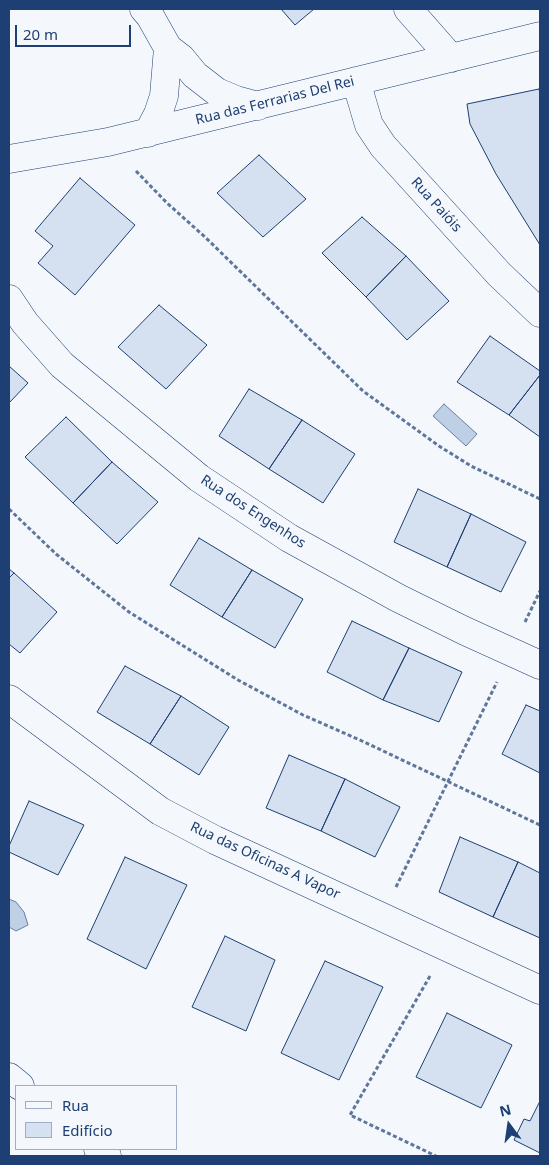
<!DOCTYPE html>
<html>
<head>
<meta charset="utf-8">
<style>
  body { margin:0 }
  #map { position:relative; width:549px; height:1165px; overflow:hidden; background:#f4f7fb; font-family:"Noto Sans",sans-serif }
  canvas { display:block }
  .frame { position:absolute; inset:0; border:10px solid #1d3f73; pointer-events:none }
  .legend { position:absolute; left:15px; top:1085px; width:162px; height:65px; box-sizing:border-box; background:#f4f7fb; border:1px solid #9eadc5; margin:0; padding:6px 9px; list-style:none; font-size:15px; color:#1d3f73 }
  .legend li { display:flex; align-items:center; gap:10px; height:25px }
  .legend b { width:25px; border:1px solid #9eadc5 }
  .north { position:absolute; left:484px; top:1100px; width:50px; height:50px; -webkit-text-stroke:4px #f4f7fb; paint-order:stroke; rotate:346deg; font-size:14px; font-weight:700; line-height:20px; text-align:center; color:#1d3f73 }
  .north::after { content:''; display:block; margin:auto; width:18px; height:22px; background:#1d3f73; clip-path:polygon(50% 0,100% 100%,50% 72%,0 100%) }
  .scale { position:absolute; left:15px; top:25px; width:116px; height:22px; box-sizing:border-box; border:2px solid #1d3f73; border-top:0; padding-left:6px; font-size:15px; line-height:18px; white-space:nowrap; color:#1d3f73; -webkit-text-stroke:4px #f4f7fb; paint-order:stroke }
</style>
</head>
<body>
<div id="map">
<canvas width="549" height="1165"></canvas>
<div class="frame"></div>
<ul class="legend">
<li><b style="height:6px;background:#f4f7fb"></b>Rua</li>
<li><b style="height:14px;background:#d5e0f0"></b>Edifício</li>
</ul>
<div class="north">N</div>
<div class="scale">20 m</div>
</div>
<script>
const c = document.querySelector('canvas').getContext('2d');
c.lineJoin = 'round';
function paint(path, color) { c.fillStyle = color; c.fill(path, 'evenodd'); }
const poly = rows => new Path2D(rows.map(r => 'M' + r).join(''));
function trace(path, color, width, dash) { c.strokeStyle = color; c.lineWidth = width; c.lineCap = dash ? 'butt' : 'round'; c.setLineDash(dash || []); c.stroke(path); }
function write(font, color, halo, rows, align = 'center') {
  c.font = font + ' "Noto Sans",sans-serif'; c.lineWidth = 4; c.setLineDash([]); c.textBaseline = 'middle'; c.strokeStyle = halo; c.fillStyle = color; for (const [text, x, y, turn = 0] of rows) {
    c.save(); c.translate(x, y); c.rotate((+turn || 0) * Math.PI / 180); c.textAlign = isNaN(turn) ? turn : align; if (halo) c.strokeText(text, 0, 0); c.fillText(text, 0, 0); c.restore();
  }
}
const water = poly([
  [444,404,477,434,466,446,433,416,444,404],
  [9,899,16,902,24,912,28,925,16,931,9,927,9,899]
]);
paint(water, '#bed0e5');
trace(water, '#687fa3', 1);
const building = poly([
  [281,9,314,9,295,25,281,9],
  [539,89,540,93,540,245,496,174,470,124,467,104,539,89],
  [259,155,306,199,263,237,217,193,259,155],
  [80,178,135,225,75,295,38,263,53,246,35,231,80,178],
  [362,217,406,256,366,297,322,253,362,217],
  [406,256,449,301,407,340,366,297,406,256],
  [159,305,207,345,166,389,118,347,159,305],
  [490,336,540,371,540,375,509,415,457,382,490,336],
  [9,366,28,383,9,403,9,366],
  [540,375,540,437,509,415,540,375],
  [249,389,302,420,269,469,219,436,249,389],
  [66,417,112,462,73,503,25,457,66,417],
  [302,420,355,454,323,503,269,469,302,420],
  [112,462,158,502,117,544,73,503,112,462],
  [418,489,471,514,447,567,394,542,418,489],
  [471,514,526,542,501,592,447,567,471,514],
  [199,538,252,570,222,617,170,585,199,538],
  [9,569,14,573,9,578,9,569],
  [252,570,303,599,275,648,222,617,252,570],
  [14,573,57,612,20,653,9,644,9,578,14,573],
  [352,621,409,648,383,700,327,672,352,621],
  [409,648,462,672,439,722,383,700,409,648],
  [125,666,181,696,150,744,97,712,125,666],
  [181,696,229,727,199,775,150,744,181,696],
  [526,705,540,711,540,773,502,754,526,705],
  [289,755,345,779,321,831,266,808,289,755],
  [345,779,400,807,375,857,321,831,345,779],
  [29,801,84,825,58,875,9,852,9,846,29,801],
  [460,837,518,862,493,917,439,892,460,837],
  [125,857,187,885,146,969,87,939,125,857],
  [518,862,540,873,540,938,493,917,518,862],
  [225,936,275,960,246,1031,192,1007,225,936],
  [325,961,383,987,339,1080,281,1053,325,961],
  [447,1013,512,1045,481,1108,416,1077,447,1013],
  [540,1101,540,1153,514,1140,524,1119,530,1121,540,1101]
]);
paint(building, '#d5e0f0');
trace(building, '#1d3f73', 1);
const minor = poly([
  [144,9,150,16,168,48,164,96,158,114,148,133],
  [408,9,451,58],
  [168,48,181,58,195,75,217,92,236,100,258,106],
  [356,81,369,125,383,146,499,274,540,313],
  [9,159,108,142,540,36],
  [9,299,25,323,62,365,199,478,289,538,398,598,465,631,540,665],
  [9,699,160,811,215,840,540,990],
  [9,1077,20,1086],
  [98,1149,107,1156]
]);
trace(minor, '#1d3f73', 29);
trace(poly([
  [136,171,167,203,205,237,363,391,439,446,471,466,540,499],
  [9,509,56,554,129,612,238,680,303,715,362,741,540,825],
  [525,622,540,591],
  [396,887,497,682],
  [430,976,350,1115,436,1156]
]), '#5e769c', 3, [4, 2.5]);
trace(minor, '#f4f7fb', 28);
write('14px', '#1d3f73', '#f4f7fb', [
  ["Rua das Ferrarias Del Rei",275,101,-14],
  ["Rua Paióis",436,205,48],
  ["Rua dos Engenhos",253,512,33],
  ["Rua das Oficinas A Vapor",265,861,25]
]);
</script>
</body>
</html>
